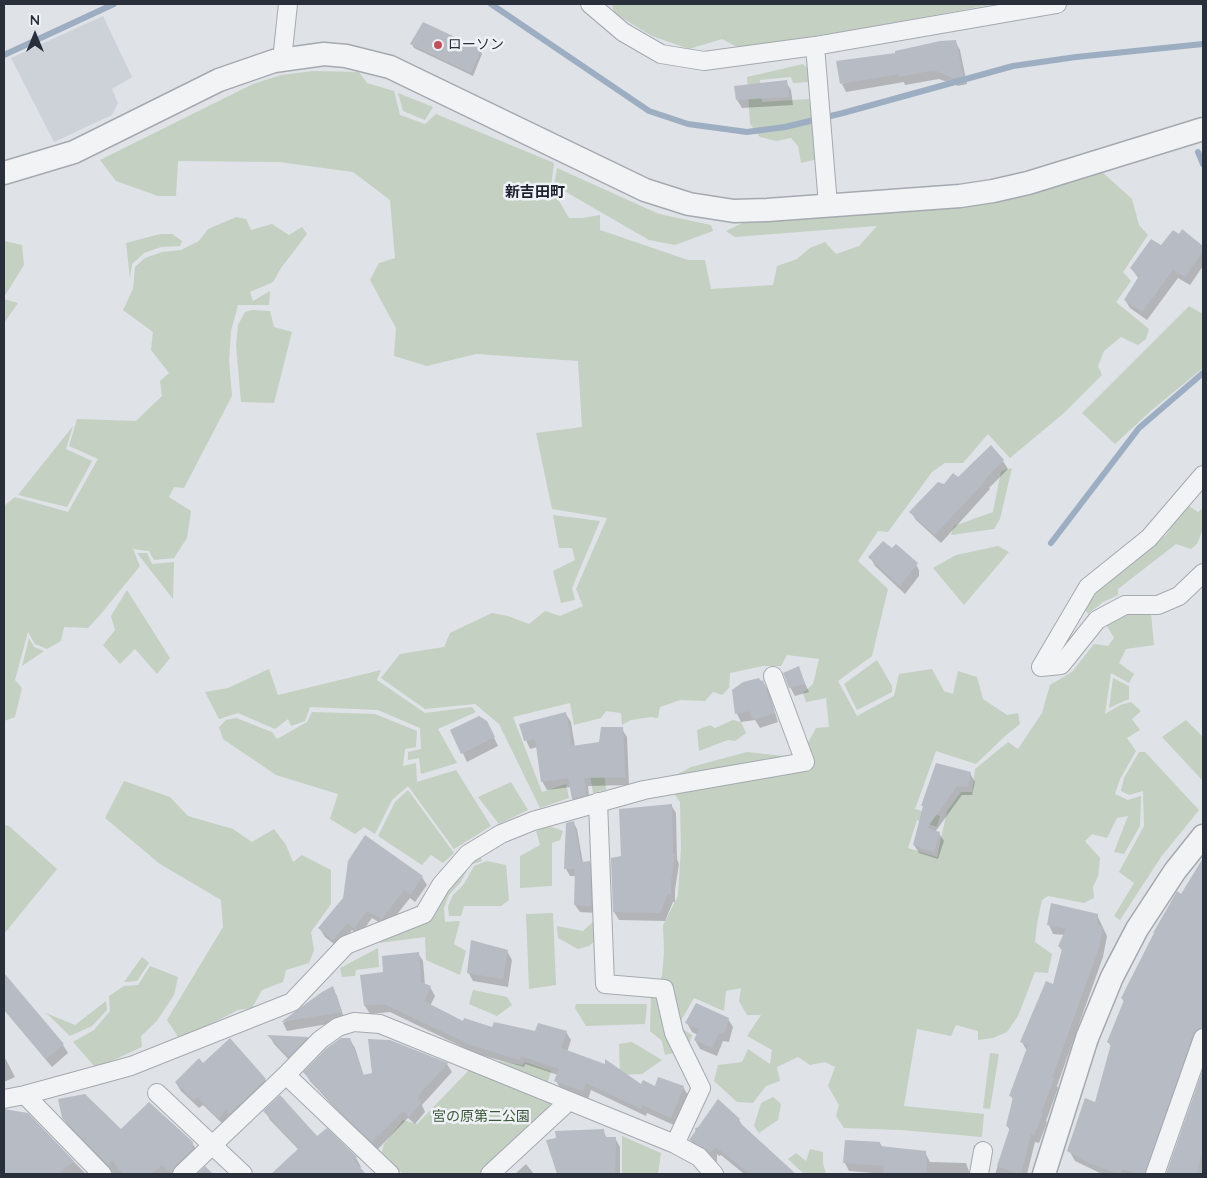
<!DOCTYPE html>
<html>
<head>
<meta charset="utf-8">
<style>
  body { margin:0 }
  #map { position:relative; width:1207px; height:1178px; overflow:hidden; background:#dfe2e7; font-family:Quicksand,sans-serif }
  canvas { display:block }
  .frame { position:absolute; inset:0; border:5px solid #2a2f3c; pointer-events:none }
  .north { position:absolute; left:10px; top:10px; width:50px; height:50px; -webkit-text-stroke:4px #eef1f5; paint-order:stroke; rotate:0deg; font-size:14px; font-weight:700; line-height:20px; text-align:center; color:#2a2f3c }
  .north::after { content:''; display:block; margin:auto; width:18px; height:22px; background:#2a2f3c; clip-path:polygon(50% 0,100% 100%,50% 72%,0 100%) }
</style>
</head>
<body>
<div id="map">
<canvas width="1207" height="1178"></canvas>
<div class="frame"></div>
<div class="north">N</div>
</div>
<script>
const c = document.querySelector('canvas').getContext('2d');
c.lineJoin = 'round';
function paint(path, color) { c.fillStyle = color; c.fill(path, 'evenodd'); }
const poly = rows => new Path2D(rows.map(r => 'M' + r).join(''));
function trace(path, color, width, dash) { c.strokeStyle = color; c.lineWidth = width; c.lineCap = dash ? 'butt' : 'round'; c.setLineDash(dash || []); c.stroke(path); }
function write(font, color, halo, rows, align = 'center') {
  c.font = font + ' Quicksand,"Noto Sans JP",sans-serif'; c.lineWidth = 5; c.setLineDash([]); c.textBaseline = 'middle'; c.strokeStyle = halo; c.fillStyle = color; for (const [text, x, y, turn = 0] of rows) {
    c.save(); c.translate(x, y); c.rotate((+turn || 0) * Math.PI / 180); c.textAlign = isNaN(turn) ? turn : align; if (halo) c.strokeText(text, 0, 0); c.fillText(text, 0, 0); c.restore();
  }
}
paint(poly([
  [103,16,132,77,112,89,118,103,112,115,54,142,11,58]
]), '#cdd1d8');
paint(poly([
  [612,4,995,4,847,31,739,48,722,39,689,49,652,36,614,13],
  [803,64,808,69,810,82,793,83,791,77,760,80,762,102,809,99,818,159,801,163,798,146,791,138,776,141,760,137,750,124,747,77],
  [313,71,359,72,367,83,394,91,400,115,425,124,436,114,554,163,551,187,569,218,583,218,600,215,600,230,688,260,705,260,711,289,773,285,777,266,797,259,810,248,825,242,836,254,859,246,877,226,735,237,726,231,747,221,884,213,1004,201,1102,172,1132,199,1139,225,1148,235,1123,272,1131,281,1116,302,1149,329,1146,339,1138,345,1121,337,1104,351,1098,366,1102,375,1064,413,1010,458,988,434,963,463,945,463,932,472,888,532,878,531,858,561,888,589,872,656,838,681,857,716,894,696,899,674,932,669,944,691,953,694,958,671,977,677,983,699,1007,715,1018,713,1020,724,1004,737,976,764,936,751,915,809,940,816,937,827,917,820,908,848,937,857,947,811,961,792,972,792,975,769,1008,742,1018,749,1042,713,1050,685,1072,672,1094,644,1108,646,1114,638,1106,624,1126,612,1151,613,1154,645,1126,649,1119,663,1134,674,1129,683,1111,673,1105,714,1120,705,1131,702,1141,711,1132,719,1140,730,1127,738,1136,751,1120,779,1115,794,1128,800,1141,796,1140,826,1124,854,1114,852,1128,816,1117,818,1107,838,1092,834,1085,841,1100,858,1098,876,1093,887,1094,898,1084,903,1048,896,1042,900,1037,924,1035,942,1052,954,1048,973,1035,972,1018,1016,1007,1032,993,1038,978,1040,978,1031,956,1025,951,1036,917,1029,904,1106,984,1114,982,1137,901,1130,844,1128,836,1116,839,1105,828,1086,835,1067,825,1062,810,1065,798,1057,777,1067,780,1081,766,1086,753,1103,737,1102,714,1081,718,1065,742,1062,748,1049,770,1064,772,1050,747,1036,761,1015,747,1015,739,1001,741,988,726,991,724,1011,694,998,678,1026,692,1035,687,1050,665,1055,662,1041,650,1031,651,995,662,976,664,951,663,925,678,896,681,848,680,802,673,792,674,776,691,767,747,752,793,757,809,741,816,728,829,727,826,698,806,702,803,693,813,684,819,659,787,655,781,666,763,666,730,673,729,688,722,695,713,692,705,701,680,700,660,707,658,718,651,717,631,720,622,725,621,713,606,711,601,718,574,725,570,703,513,717,542,792,566,784,569,798,540,808,499,724,475,704,425,709,381,678,400,654,444,647,450,633,492,613,508,616,529,624,545,611,560,616,583,606,576,589,607,518,552,509,536,433,582,427,578,361,476,354,427,366,394,356,396,328,370,280,379,263,395,258,390,200,353,172,279,162,178,161,176,196,158,196,116,181,100,160,253,84,281,75],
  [398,93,433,107,425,120,403,111],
  [557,168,659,214,711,225,713,231,675,245,649,240,554,185],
  [236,217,246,219,251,230,272,224,289,235,302,227,307,234,281,268,273,282,250,292,253,301,270,291,269,305,238,305,231,331,229,361,232,396,184,488,174,487,169,497,191,511,187,538,174,558,154,560,149,551,133,549,140,566,100,615,88,628,64,627,61,641,47,649,35,644,28,632,15,680,22,688,15,717,4,721,4,506,15,497,68,512,98,459,69,446,77,419,136,421,162,396,160,381,169,373,151,350,153,332,123,310,133,289,135,267,145,258,162,252,181,250,199,241,208,229],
  [160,234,172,234,182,241,180,246,161,247,144,253,132,264,130,278,126,243],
  [4,241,22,245,24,265,4,297],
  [4,299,18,303,4,323],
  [1189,306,1203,314,1203,368,1153,409,1115,444,1082,413],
  [252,310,270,311,274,327,292,332,274,403,241,402,236,345,238,325,245,312],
  [73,426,66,449,92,461,67,507,18,495],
  [1012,468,1000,519,994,529,951,535,954,526,993,512,1001,471],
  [1187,505,1198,512,1203,508,1203,529,1197,544,1191,549,1176,544,1118,589,1118,595,1103,602,1088,614,1084,607,1105,584,1166,535],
  [553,515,600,521,572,588,575,600,561,603,553,571,575,560,572,548,559,548],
  [998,546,1009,552,964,605,933,568,956,555],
  [137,553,147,553,152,564,174,562,173,599],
  [127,590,170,658,157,674,135,649,120,664,103,645,115,630,111,616],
  [29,638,34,647,44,651,22,666],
  [877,660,892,686,892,692,857,710,844,684],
  [269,669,278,695,381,670,377,680,425,713,472,707,476,712,438,729,457,763,421,774,419,758,408,760,408,752,421,749,420,728,378,710,310,707,305,721,291,726,288,719,275,729,238,713,219,719,205,692,228,688],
  [1113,678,1129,686,1129,699,1109,708],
  [312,712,375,714,417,731,416,747,405,749,403,766,416,763,417,782,456,770,491,826,454,849,408,786,392,800,375,834,364,827,355,834,330,819,338,794,276,775,223,739,219,727,226,720,236,718,272,732,277,739,307,722],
  [733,720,741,722,746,733,735,741,728,740,699,751,697,730,710,725,715,728],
  [1186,720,1203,737,1203,781,1162,737],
  [1139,752,1145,752,1199,810,1161,857,1120,920,1114,916,1134,883,1119,872,1144,826,1143,791,1129,795,1121,791,1124,778],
  [603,762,606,790,593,793,588,764],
  [124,781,170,797,188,816,233,829,252,842,274,829,286,845,293,862,302,855,331,870,331,904,311,932,314,950,309,963,286,970,283,982,262,990,252,1008,238,1010,180,1040,167,1020,223,927,221,900,160,864,105,818],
  [511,782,528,810,499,824,478,797],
  [408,790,454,853,443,863,431,855,422,865,378,836,395,802],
  [4,825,9,826,57,869,4,934],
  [549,826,563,831,560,840,552,843,552,886,520,888,520,856,540,845,536,831],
  [479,855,482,861,470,865,460,883,449,895,444,908,445,922,460,921,454,944,466,951,460,975,426,960,425,937,379,943,428,918,445,887],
  [487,861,506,865,509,900,501,906,464,906,461,916,449,916,448,906,453,895,464,884,474,866],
  [553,913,556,985,529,989,526,914],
  [595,920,596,940,589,946,578,949,558,938,557,926,583,931],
  [378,948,379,967,356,970,355,976,342,977,340,968],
  [142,957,149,963,137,981,124,982],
  [150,966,178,977,174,995,156,1022,141,1036,142,1047,96,1068,73,1042,94,1030,110,1011,109,996,124,986,138,985],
  [473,990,507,997,512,1005,497,1016,469,1004],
  [106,1001,107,1010,92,1026,70,1036,46,1013,75,1025],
  [576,1004,647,1004,645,1024,586,1026,575,1008],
  [632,1042,662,1060,642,1074,620,1075,619,1044],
  [990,1053,999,1054,990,1109,983,1108],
  [499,1061,522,1065,525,1062,551,1071,547,1085,498,1065],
  [471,1068,556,1104,482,1174,403,1174,381,1154,384,1144,403,1120,417,1124],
  [773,1097,781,1104,778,1120,759,1133,754,1126,761,1103],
  [622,1136,661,1153,658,1174,622,1173],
  [810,1149,823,1152,823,1163,826,1174,804,1174,788,1159,796,1153,806,1161]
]), '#c4d0c1');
paint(poly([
  [955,41,960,50,967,84,958,86,939,79,905,85,904,82,846,92,842,84],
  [412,44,480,50,482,54,473,76,414,48],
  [786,82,791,90,793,105,742,108,737,100],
  [1182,231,1203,248,1203,266,1190,285,1178,278,1147,320,1130,308,1125,300,1139,279,1131,268,1180,236],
  [1003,461,1008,469,989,488,990,489,941,543,916,520,911,512,944,486,958,479],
  [893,549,914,561,919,570,919,576,905,594,875,566,870,557],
  [798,668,809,692,795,696,790,687],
  [763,682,768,690,778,722,760,728,755,720,741,722,737,714,733,690],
  [566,714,571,722,575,747,600,743,622,729,627,737,629,785,588,786,590,804,578,807,573,799,571,787,547,790,542,781,537,747,530,749,526,740],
  [452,730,491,731,498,746,467,762],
  [970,773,975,782,972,795,962,795,935,832,939,833,944,841,938,859,919,853,914,845,924,808,923,805],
  [671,805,676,813,677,859,679,864,675,890,675,902,673,902,665,921,619,920,614,912,622,857],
  [573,822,577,829,583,863,589,862,593,869,595,913,580,912,575,905,576,876,570,876,566,869],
  [1203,864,1203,1038,1152,1174,1102,1174,1075,1161,1070,1152,1096,1103,1111,1046,1108,1042,1124,1002,1122,998,1181,896],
  [422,877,427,885,415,902,410,898,387,927,372,918,359,936,352,930,339,948,325,937,320,929],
  [1097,915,1107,936,1103,957,1057,1086,1058,1088,1046,1121,1047,1123,1039,1143,1035,1142,1027,1174,995,1174,1010,1130,1007,1126,1014,1101,1011,1096,1027,1051,1022,1042,1054,985,1063,952,1059,946,1064,935,1053,934,1049,925],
  [507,951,512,960,508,987,473,981,468,972],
  [418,953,423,961,425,985,430,987,435,996,430,1006,463,1023,493,1029,536,1032,566,1032,571,1040,567,1052,641,1086,683,1087,688,1095,676,1126,647,1113,646,1116,591,1090,588,1099,561,1089,556,1081,558,1075,525,1064,524,1067,477,1054,390,1012,370,1014,365,1006,385,973],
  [6,978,63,1045,68,1053,52,1067,4,1010,4,980],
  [332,988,337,996,345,1021,287,1031,283,1023,323,993],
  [728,1019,733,1027,729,1042,723,1041,717,1056,700,1049,695,1040,698,1035,692,1032,687,1023],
  [270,1037,308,1038,312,1046,294,1065,274,1044],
  [230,1040,265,1080,270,1088,225,1126,203,1105,199,1108,181,1091,176,1083,203,1065],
  [350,1040,355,1048,364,1076,373,1074,390,1041,447,1064,452,1072,422,1105,425,1112,415,1124,408,1118,377,1150,350,1124,310,1081,305,1073],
  [4,1056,15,1077,4,1082],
  [1203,1072,1203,1174,1167,1174],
  [4,1111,27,1114,86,1174,4,1174],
  [265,1111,356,1158,361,1167,360,1169,365,1174,273,1174,299,1150,270,1120],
  [63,1117,121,1131,192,1143,198,1152,180,1174,168,1173,166,1174,113,1174,68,1126],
  [739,1120,744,1128,795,1174,744,1174,721,1155,719,1156,717,1154,717,1163,711,1156,695,1148,691,1140,696,1132,695,1128],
  [603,1131,607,1138,615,1138,620,1147,620,1174,558,1174,548,1141],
  [880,1143,882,1147,925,1152,930,1162,966,1163,970,1174,884,1174,849,1171,845,1163],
  [526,1164,534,1174,515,1174]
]), '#0003');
trace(poly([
  [491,4,649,111,688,124,747,132,785,127,843,113,1013,66,1076,57,1203,44],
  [4,55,114,4],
  [1198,152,1203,164],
  [1051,543,1139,428,1203,373]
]), '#9daec3', 6);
paint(poly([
  [423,22,481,49,471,73,410,44],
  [956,40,963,76,953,78,934,70,899,77,899,74,840,84,836,61,895,53,895,51,940,41],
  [787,80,789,97,736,100,734,86],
  [1182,229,1203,246,1203,251,1185,277,1173,270,1142,312,1124,300,1139,276,1130,268,1151,239,1161,245,1173,230,1179,234],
  [991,445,1004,460,985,479,986,480,935,535,909,512,938,482,944,484,953,473,958,477],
  [883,541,892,548,896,544,918,563,900,586,868,557],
  [799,666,805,684,789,688,783,673],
  [759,678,761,681,763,680,774,713,754,720,749,711,735,714,732,690,743,682],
  [566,712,572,746,599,742,601,727,623,727,625,777,584,778,586,795,572,799,568,778,541,782,535,739,524,741,519,724],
  [479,716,487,721,495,737,461,754,450,730],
  [936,763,971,772,968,787,957,786,927,828,940,832,934,852,913,845,923,806,921,806],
  [672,804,673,854,675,854,671,881,671,894,668,894,660,913,613,912,611,858,621,856,619,809],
  [574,821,581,862,590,861,591,906,574,905,575,869,564,869,566,823],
  [365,835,423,876,410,895,404,890,382,919,367,911,354,928,347,923,333,940,318,928,343,898,348,861],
  [1203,858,1203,1028,1196,1030,1193,1034,1145,1174,1137,1174,1123,1169,1120,1174,1119,1174,1087,1162,1067,1151,1085,1098,1095,1102,1111,1044,1107,1042,1124,1000,1121,998,1154,933,1153,933,1172,900,1177,891,1181,894],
  [1051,903,1098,914,1097,925,1103,926,1099,948,1052,1078,1054,1078,1041,1113,1043,1113,1034,1135,1031,1134,1021,1174,1019,1174,997,1166,1010,1127,1006,1126,1013,1097,1009,1096,1028,1045,1020,1042,1046,981,1053,984,1062,949,1058,946,1066,929,1047,925],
  [471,940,508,950,503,979,467,973],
  [419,952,421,982,431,986,424,1001,463,1021,464,1018,492,1027,494,1022,535,1031,538,1023,567,1031,561,1048,605,1064,605,1059,641,1084,643,1080,655,1086,658,1077,684,1086,671,1118,642,1105,641,1109,586,1083,583,1091,554,1081,559,1069,521,1056,520,1060,471,1045,384,1004,364,1006,360,975,383,972,382,956],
  [4,973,64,1044,46,1059,4,1009],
  [333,986,342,1012,281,1022,322,992],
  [696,1003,729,1018,724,1034,719,1033,712,1048,694,1040,699,1029,685,1023],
  [267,1035,308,1037,289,1057],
  [230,1038,266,1079,229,1114,226,1109,219,1119,198,1097,194,1100,175,1082,199,1058,203,1063],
  [341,1038,350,1038,363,1075,372,1073,368,1039,390,1040,448,1063,417,1097,421,1102,409,1117,403,1111,372,1142,344,1116,303,1072,327,1048],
  [1203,1069,1203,1151,1196,1174,1166,1174],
  [85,1094,121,1129,149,1102,193,1142,192,1150,175,1166,172,1173,162,1165,151,1174,123,1174,112,1160,108,1165,62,1118,58,1099],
  [280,1095,317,1136,327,1128,357,1157,354,1161,366,1174,271,1174,299,1148,263,1111],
  [718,1099,740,1119,738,1121,796,1174,750,1174,716,1147,710,1153,704,1148,689,1140],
  [4,1109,28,1113,74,1161,58,1174,4,1174],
  [604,1129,605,1137,616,1137,615,1174,557,1174,546,1140,556,1138,555,1131],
  [845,1140,880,1142,880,1146,926,1151,927,1174,883,1174,884,1166,843,1163],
  [205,1166,213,1174,197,1174]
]), '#b7bbc3');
const minor = poly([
  [590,4,623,32,661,54,704,61,815,46,1057,4],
  [815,46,828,205],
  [282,60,288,4],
  [1041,667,1088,587,1149,538,1203,475],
  [1041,667,1061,665,1097,620,1125,605,1158,605,1179,596,1203,573],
  [598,802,605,984,664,989,674,1033,701,1088,675,1144],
  [286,1075,390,1174],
  [157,1093,243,1174],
  [25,1095,102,1174],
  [4,1099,25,1095,131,1066,292,1002,346,945,424,914,441,885,468,854,501,834,533,821,644,790,805,762,773,676],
  [182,1174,286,1075,320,1040,338,1027,354,1022,380,1024,675,1144,699,1157,714,1174],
  [490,1174,569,1101],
  [979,1174,983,1151],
  [1155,1174,1203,1038]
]);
const tertiary = poly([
  [4,173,74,152,219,80,274,61,324,54,346,56,390,67,645,190,689,204,734,211,767,210,960,196,993,191,1028,183,1203,129],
  [1044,1174,1087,1038,1112,977,1137,929,1175,871,1203,836]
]);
trace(minor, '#a5a9b0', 20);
trace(tertiary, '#a5a9b0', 25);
trace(minor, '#f1f3f5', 18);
trace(tertiary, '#f1f3f5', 22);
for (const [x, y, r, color] of [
  [438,45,5,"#c0505b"]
]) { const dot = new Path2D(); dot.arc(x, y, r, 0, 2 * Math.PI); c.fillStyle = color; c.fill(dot); trace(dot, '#eef1f5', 2); }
write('14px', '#2a2f3c', '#eef1f5', [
  ["ローソン",448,45]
], 'left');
write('14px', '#3c5738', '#eef1f5', [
  ["宮の原第二公園",481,1117]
]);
write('bold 15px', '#1c212d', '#eef1f5', [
  ["新吉田町",535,192]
]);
</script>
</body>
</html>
